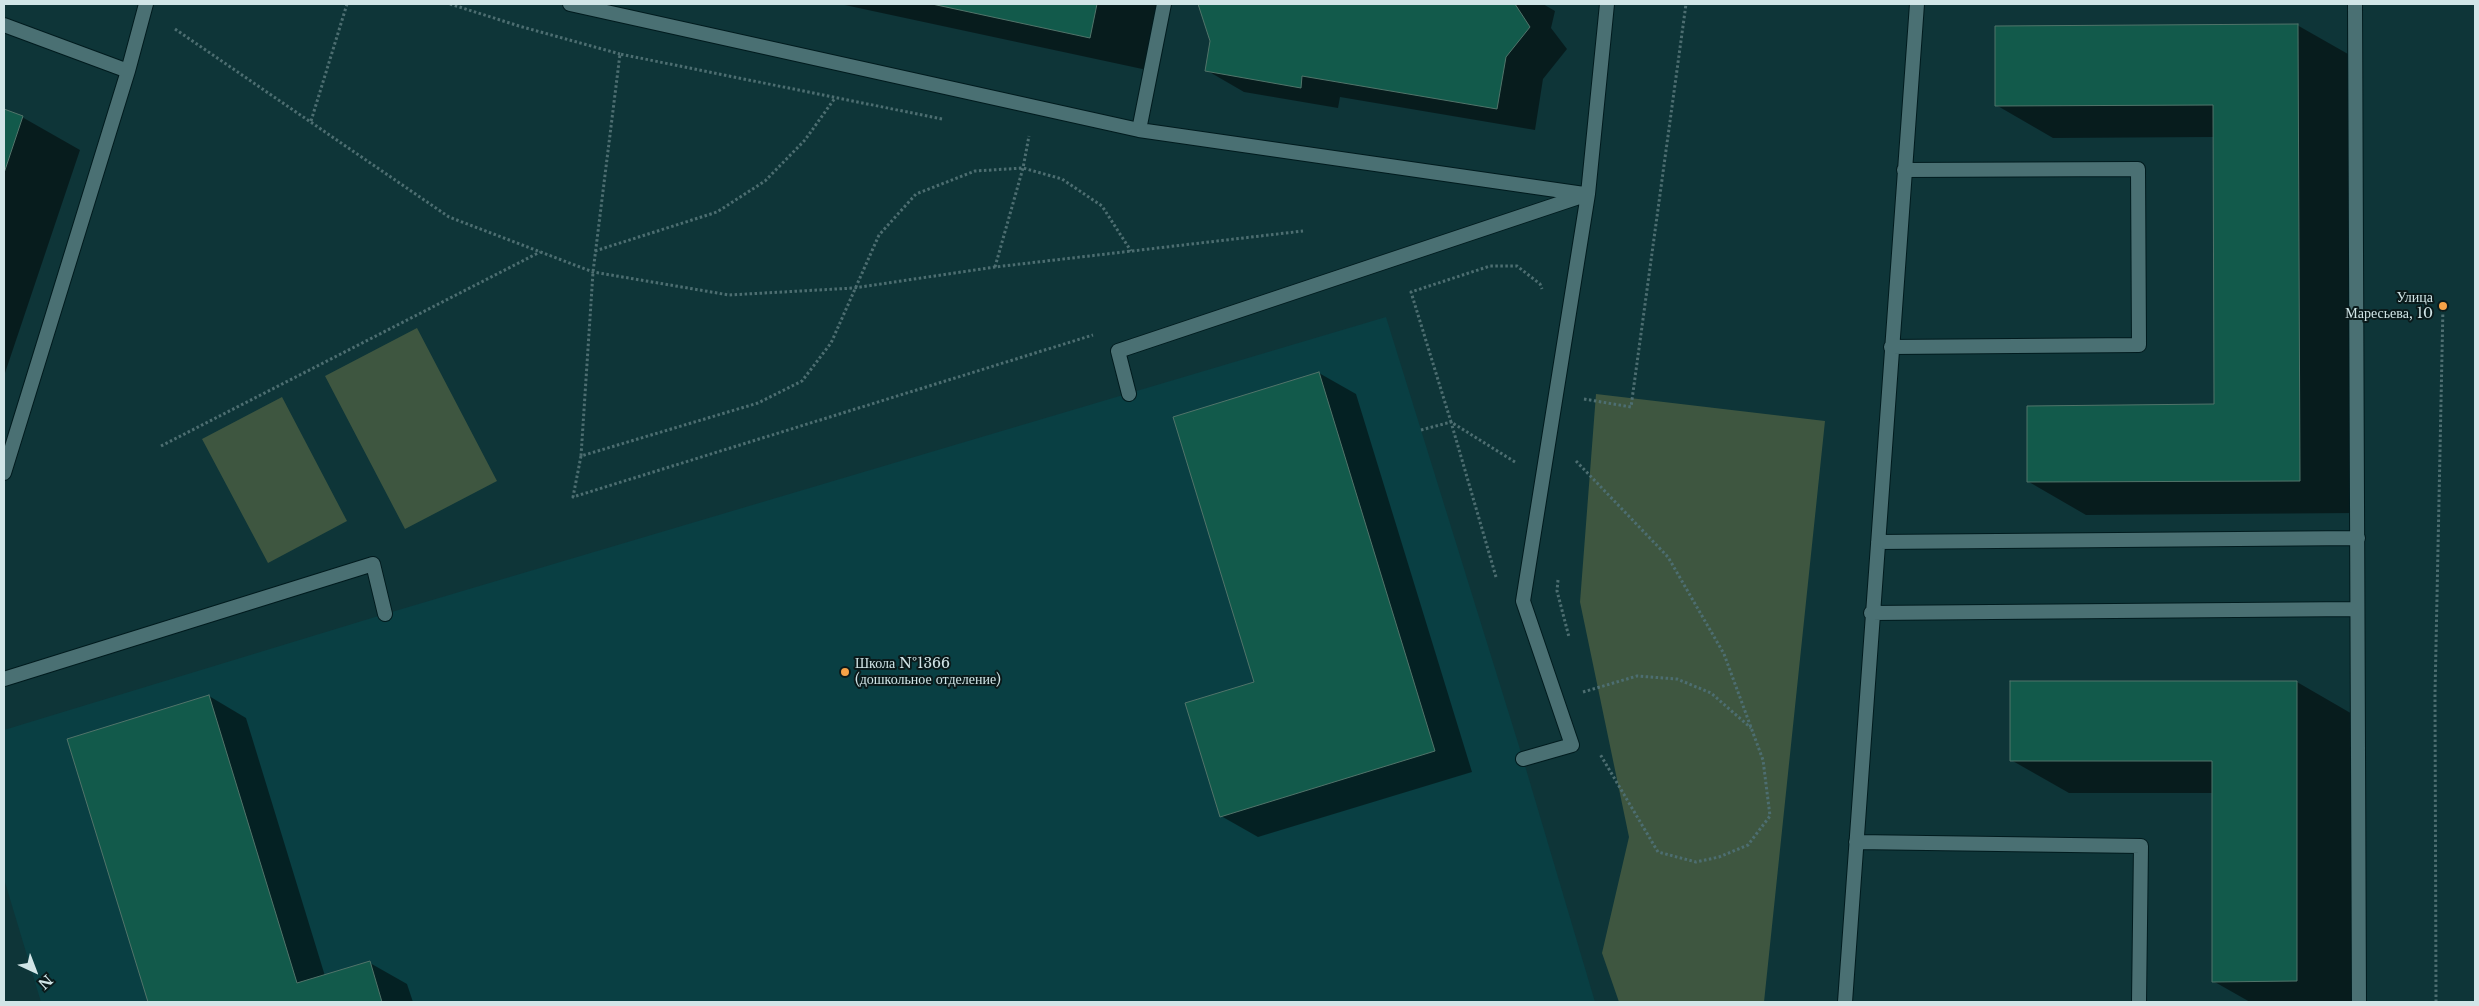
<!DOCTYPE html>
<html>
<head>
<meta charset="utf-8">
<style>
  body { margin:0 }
  #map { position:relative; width:2479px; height:1006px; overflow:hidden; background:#0e3538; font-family:"Libre Baskerville",serif }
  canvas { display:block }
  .frame { position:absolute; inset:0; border:5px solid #d1e5e7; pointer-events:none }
  .north { position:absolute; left:10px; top:946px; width:50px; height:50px; -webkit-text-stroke:4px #0a1a1b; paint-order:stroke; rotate:137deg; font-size:14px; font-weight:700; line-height:20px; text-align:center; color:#d1e5e7 }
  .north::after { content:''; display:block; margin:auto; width:18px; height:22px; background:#d1e5e7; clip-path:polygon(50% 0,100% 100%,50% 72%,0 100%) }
</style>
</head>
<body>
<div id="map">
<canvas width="2479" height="1006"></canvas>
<div class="frame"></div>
<div class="north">N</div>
</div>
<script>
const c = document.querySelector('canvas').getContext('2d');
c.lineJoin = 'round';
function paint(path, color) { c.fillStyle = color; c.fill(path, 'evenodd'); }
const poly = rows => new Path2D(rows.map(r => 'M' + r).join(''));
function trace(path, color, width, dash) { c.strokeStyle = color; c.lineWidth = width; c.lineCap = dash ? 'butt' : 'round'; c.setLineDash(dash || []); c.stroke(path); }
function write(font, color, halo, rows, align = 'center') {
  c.font = font + ' "Libre Baskerville",serif'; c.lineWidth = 4; c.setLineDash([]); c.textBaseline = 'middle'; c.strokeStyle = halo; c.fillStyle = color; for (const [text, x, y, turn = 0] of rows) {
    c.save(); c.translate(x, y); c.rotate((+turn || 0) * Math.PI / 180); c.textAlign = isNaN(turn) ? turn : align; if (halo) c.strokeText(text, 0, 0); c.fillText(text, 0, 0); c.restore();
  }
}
paint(poly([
  [1386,317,1523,759,1595,1002,41,1002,4,879,4,730,385,614]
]), '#093f43');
paint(poly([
  [417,328,497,481,405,529,325,376],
  [1596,394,1825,421,1764,1002,1619,1002,1602,953,1629,837,1580,602],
  [282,397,347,521,268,563,202,439]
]), '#3e5640');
paint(poly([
  [840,4,1161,4,1147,70],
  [1199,4,1543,4,1555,11,1551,28,1567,49,1543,79,1535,130,1340,97,1338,108,1244,92,1206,70,1211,41],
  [2297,25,2355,58,2357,513,2086,515,2029,482,2216,406,2214,137,2053,138,1996,105],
  [4,111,22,117,80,150,4,376],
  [1319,373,1356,394,1472,772,1258,837,1221,816,1256,682],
  [2011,682,2297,682,2354,715,2354,1002,2250,1002,2213,981,2213,793,2069,793,2011,760],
  [209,696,246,718,325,976,370,963,407,984,413,1002,149,1002,69,740]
]), '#0007');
const building = poly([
  [932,4,1097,4,1090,38,932,4],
  [1198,4,1515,4,1530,27,1506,57,1497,109,1302,76,1301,88,1205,71,1210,41,1198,4],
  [2298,24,2300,481,2027,482,2027,406,2214,404,2213,105,1995,106,1995,26,2298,24],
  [4,109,23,116,4,173,4,109],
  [1319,372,1435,751,1220,817,1185,703,1254,682,1173,417,1319,372],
  [2010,681,2297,681,2297,981,2212,982,2212,761,2010,761,2010,681],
  [209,695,297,983,370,961,382,1002,148,1002,67,739,209,695]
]);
paint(building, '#125a4b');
trace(building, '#51746a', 1);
const service = poly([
  [570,4,1139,130,1164,4],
  [2355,4,2359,1002],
  [4,25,128,71],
  [1139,130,1584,194],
  [1891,347,2139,345,2138,169,1904,170],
  [1129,394,1118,351,1588,194],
  [4,473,128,71,146,4],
  [1878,542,2358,538],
  [1871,613,2357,609],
  [4,679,373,564,385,614],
  [1523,759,1572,745,1523,601,1588,194,1607,4],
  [1856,842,2141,846,2139,1002],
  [1845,1002,1917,4]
]);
trace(service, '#001b1e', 16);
trace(poly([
  [450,4,519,26,620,54],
  [175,29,449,217,593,272,729,295,854,288,995,267,1303,231],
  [942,119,620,54,593,272,581,456,758,403,802,381,831,343,879,235,916,194,975,171,1023,168,1062,179,1102,206,1131,251],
  [311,121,347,4],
  [595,251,717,212,765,181,805,140,835,98],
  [995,267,1023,168,1029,136],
  [1584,399,1631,407,1686,4],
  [1421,430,1451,422,1496,577],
  [161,446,540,252],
  [581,456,573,497,1093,335],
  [1576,461,1668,557,1724,654,1763,760,1770,816,1748,845,1719,857,1696,862,1658,852,1600,754],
  [1515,462,1451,422,1411,292,1490,266,1517,266,1540,284,1542,289],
  [1558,580,1557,591,1569,637],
  [1583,692,1637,676,1677,679,1711,693,1751,728],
  [2436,1002,2435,694,2443,306]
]), '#4d6e71', 3, [2.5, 2.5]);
trace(service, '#4a7073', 14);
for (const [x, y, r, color] of [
  [2443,306,5,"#f6a247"],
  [845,672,5,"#f6a247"]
]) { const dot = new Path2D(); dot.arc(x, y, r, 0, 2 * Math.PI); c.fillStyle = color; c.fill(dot); trace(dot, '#0a1a1b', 2); }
write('14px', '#d1e5e7', '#0a1a1b', [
  ["Улица",2433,298],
  ["Маресьева, 10",2433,314],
  ["Школа №1366",855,664,"left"],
  ["(дошкольное отделение)",855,680,"left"]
], 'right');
</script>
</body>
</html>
